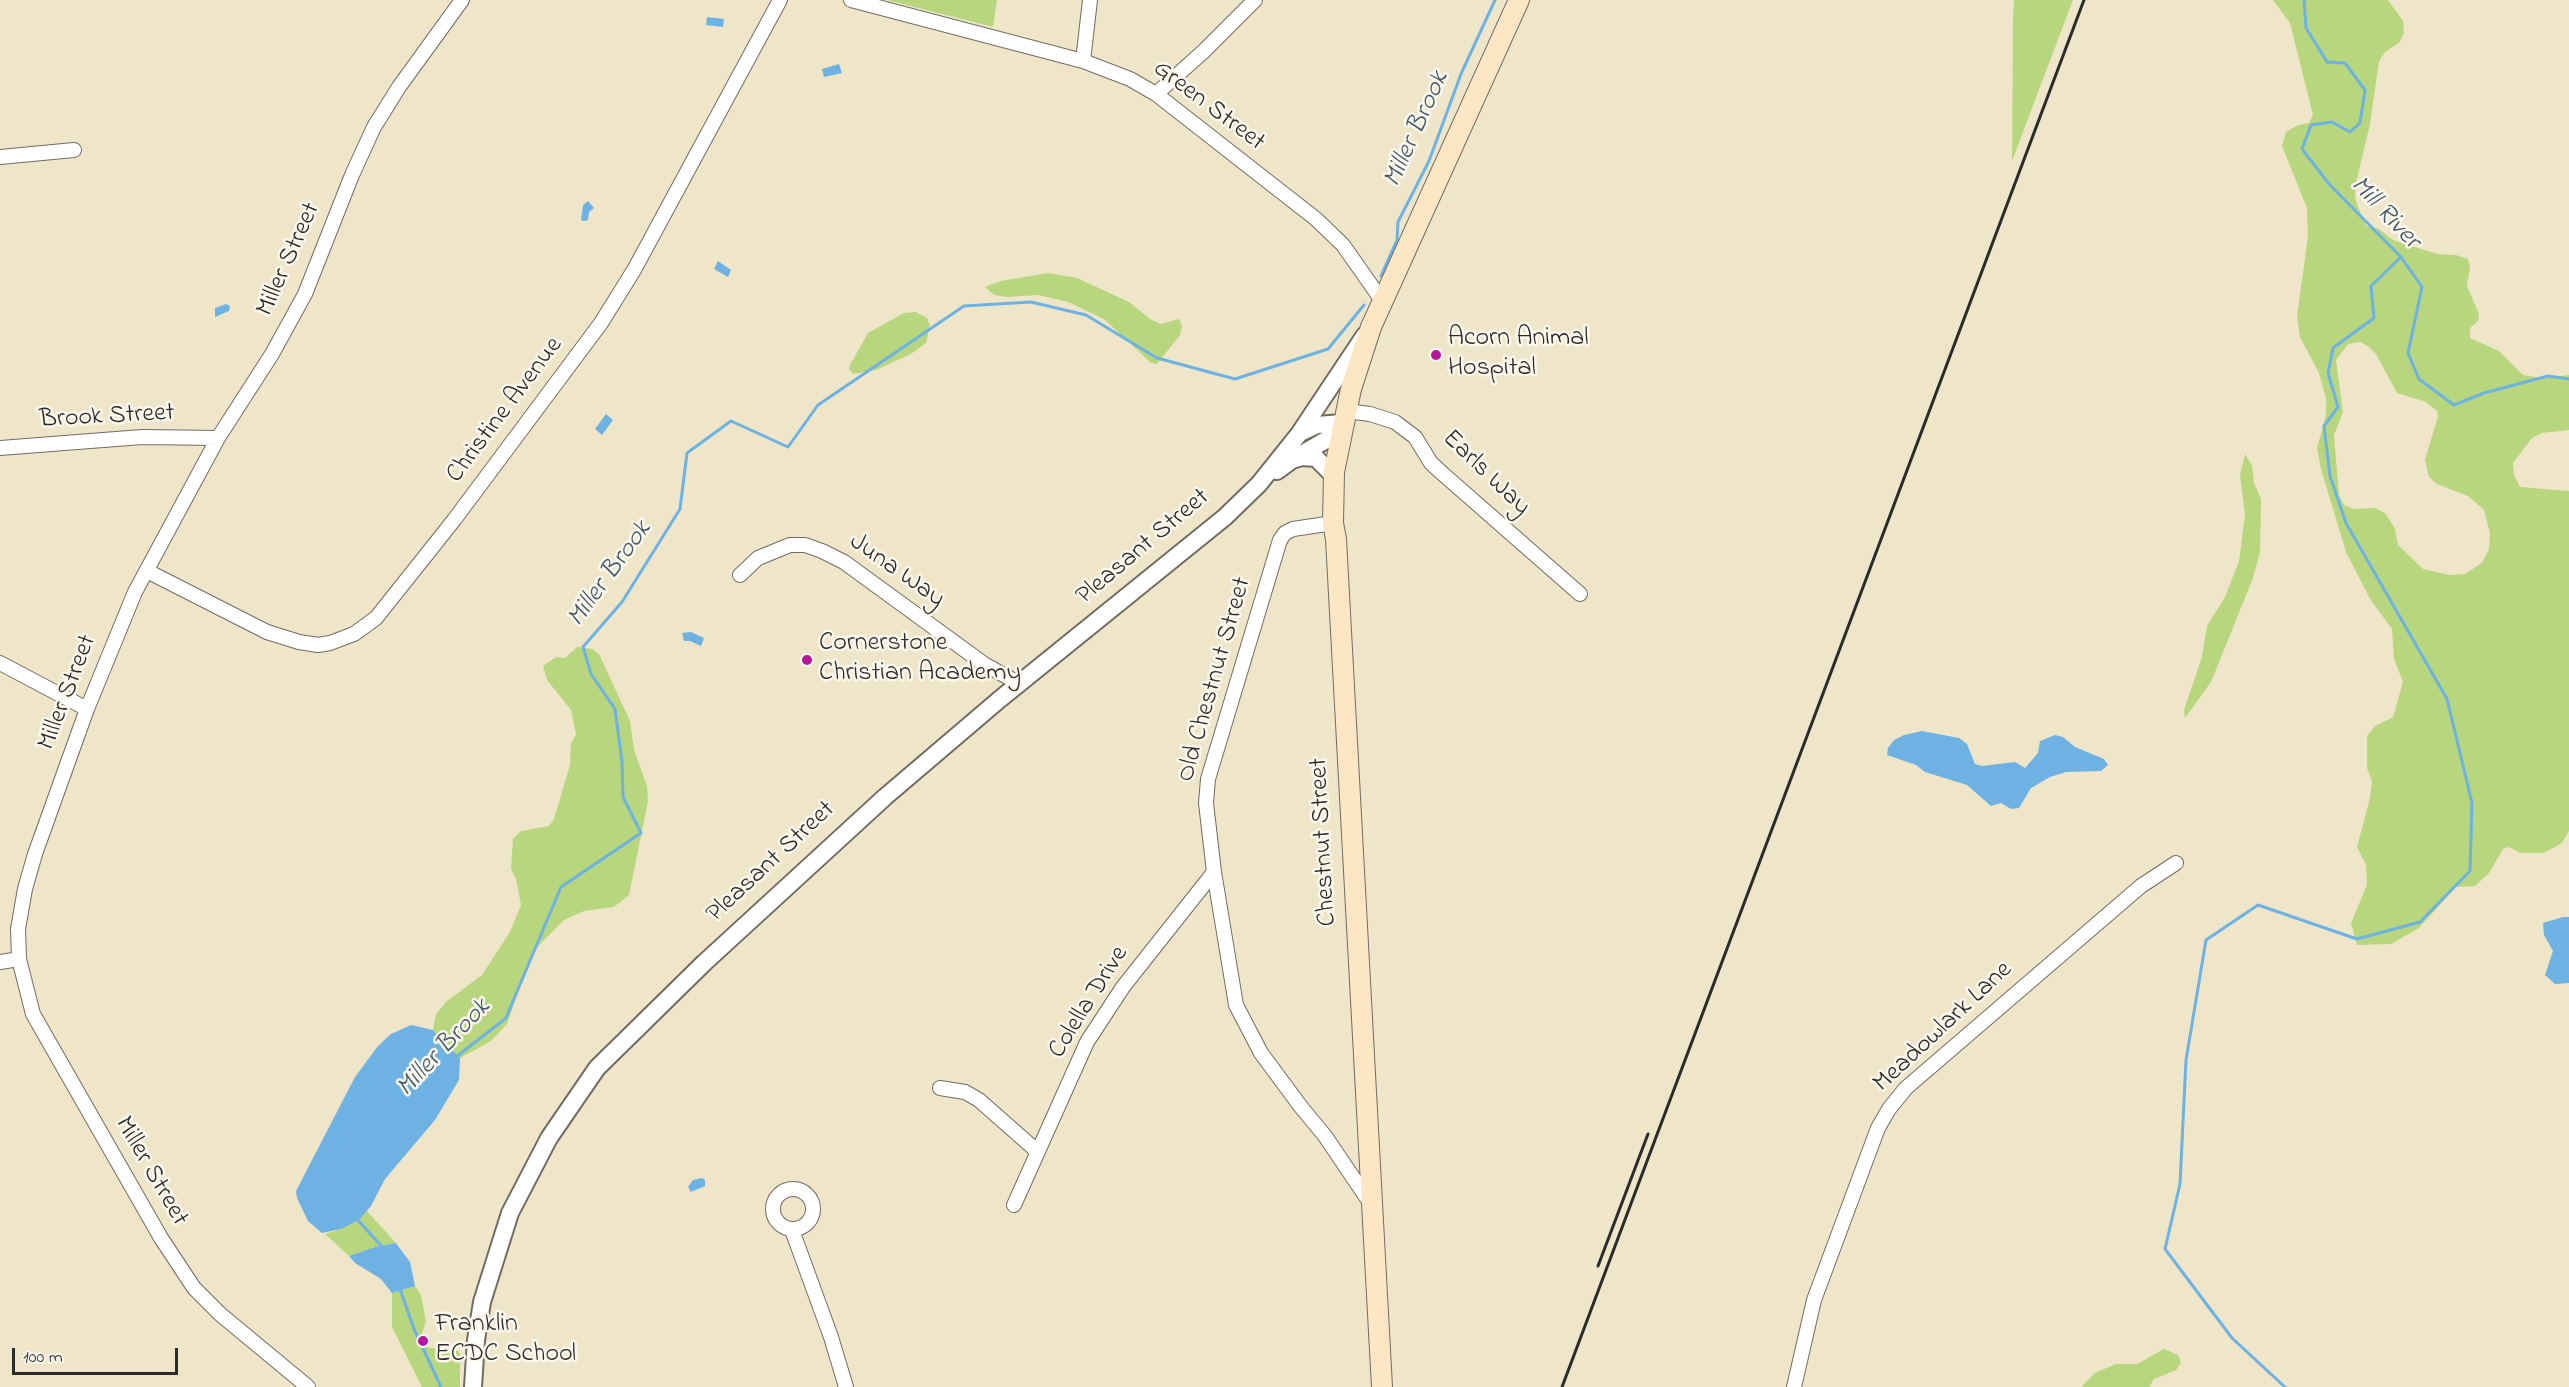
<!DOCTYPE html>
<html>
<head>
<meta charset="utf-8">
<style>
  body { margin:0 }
  #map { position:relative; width:2569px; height:1387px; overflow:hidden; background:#efe6ca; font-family:"Indie Flower",sans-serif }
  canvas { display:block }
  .scale { position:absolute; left:12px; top:1348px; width:166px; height:27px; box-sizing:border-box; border:3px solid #2b2b2b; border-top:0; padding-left:8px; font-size:18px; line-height:21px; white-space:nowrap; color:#2b2b2b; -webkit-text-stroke:4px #fbf7ec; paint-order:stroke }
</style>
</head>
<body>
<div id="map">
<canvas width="2569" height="1387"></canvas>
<div class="scale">100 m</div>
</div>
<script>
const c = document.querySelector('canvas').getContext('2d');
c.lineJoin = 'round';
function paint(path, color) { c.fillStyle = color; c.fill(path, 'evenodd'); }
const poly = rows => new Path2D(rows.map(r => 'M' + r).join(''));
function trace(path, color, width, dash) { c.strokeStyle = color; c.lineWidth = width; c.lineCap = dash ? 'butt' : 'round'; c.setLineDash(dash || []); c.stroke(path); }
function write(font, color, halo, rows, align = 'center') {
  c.font = font + ' "Indie Flower",sans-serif'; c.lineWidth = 5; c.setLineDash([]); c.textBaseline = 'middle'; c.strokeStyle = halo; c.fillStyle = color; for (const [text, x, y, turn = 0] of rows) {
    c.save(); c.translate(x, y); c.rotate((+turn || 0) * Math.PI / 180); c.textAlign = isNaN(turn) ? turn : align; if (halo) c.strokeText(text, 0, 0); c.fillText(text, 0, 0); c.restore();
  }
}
paint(poly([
  [887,0,997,0,993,27],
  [2014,0,2073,0,2012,161,2013,17],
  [2273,0,2388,0,2403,21,2404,33,2400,42,2385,52,2379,61,2370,124,2356,183,2355,199,2366,226,2379,229,2393,240,2437,254,2456,255,2468,259,2470,266,2467,286,2479,314,2478,321,2470,328,2470,338,2499,351,2523,375,2541,378,2569,375,2569,430,2542,433,2532,438,2513,463,2514,475,2520,487,2569,491,2569,831,2562,843,2544,853,2520,853,2509,847,2503,849,2489,873,2475,886,2456,887,2419,928,2391,944,2357,945,2351,923,2367,885,2366,865,2357,847,2370,798,2372,781,2367,768,2367,736,2375,726,2393,717,2403,682,2394,659,2392,629,2370,599,2346,552,2321,469,2317,448,2326,415,2326,399,2319,373,2300,337,2297,317,2308,236,2307,208,2282,146,2286,132,2298,125,2309,123,2313,115,2290,23],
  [2360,342,2368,346,2376,354,2397,393,2426,402,2437,411,2438,416,2425,460,2429,477,2437,484,2468,496,2484,510,2490,533,2489,549,2482,563,2465,574,2450,575,2423,569,2398,545,2395,529,2386,514,2375,508,2354,509,2344,505,2339,495,2334,435,2343,412,2336,360,2348,344],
  [1048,273,1077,278,1129,302,1150,319,1161,324,1179,319,1182,326,1180,335,1157,364,1151,363,1104,319,1068,302,1038,295,1007,297,994,295,985,287,1001,281],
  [916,312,927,318,930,325,926,343,911,354,876,370,853,374,849,369,850,365,868,333,904,313],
  [2245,454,2252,465,2254,483,2261,499,2260,552,2253,578,2211,682,2185,718,2184,710,2202,657,2207,626,2225,597,2239,561,2245,515,2240,475],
  [577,647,593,649,599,654,630,721,634,750,647,786,648,801,629,895,614,907,584,911,564,920,537,947,527,966,507,1024,491,1041,460,1058,433,1030,436,1014,447,1001,482,975,510,932,521,905,516,879,511,869,513,839,521,831,549,826,554,819,570,765,571,744,576,734,571,710,547,680,543,666,556,657,565,658],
  [366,1210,396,1243,375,1247,349,1256,325,1234,341,1229,359,1220],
  [415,1286,421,1295,426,1322,422,1333,429,1348,456,1349,460,1354,460,1387,422,1387,392,1327,392,1293],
  [2164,1349,2178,1355,2181,1363,2176,1370,2154,1379,2149,1387,2081,1387,2095,1373,2116,1364,2137,1364]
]), '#b7d67d');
paint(poly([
  [707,17,724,19,723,27,706,25],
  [839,64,842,73,824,77,822,69],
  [588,201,594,208,589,212,588,220,584,221,581,220,583,205],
  [718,261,731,270,728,277,714,269],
  [226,304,230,306,229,311,215,317,215,308],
  [606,414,613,420,602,435,595,429],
  [691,632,704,638,701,646,690,641,684,641,682,633],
  [1922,731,1959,738,1967,744,1975,764,1982,766,2015,762,2025,768,2038,753,2040,741,2055,735,2063,737,2075,747,2104,759,2108,765,2101,771,2066,772,2050,777,2031,788,2019,808,2011,809,2001,803,1991,806,1967,785,1925,772,1916,765,1887,755,1888,748,1894,740,1904,735],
  [2563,917,2569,917,2569,983,2555,984,2545,975,2553,951,2544,935,2543,923],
  [411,1025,433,1030,460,1058,459,1080,435,1120,385,1179,371,1206,359,1220,341,1229,322,1233,308,1221,297,1198,296,1191,355,1077,378,1046,391,1034],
  [702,1178,705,1180,705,1186,691,1192,688,1187,693,1180],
  [396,1243,410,1262,415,1286,392,1293,381,1279,355,1263,349,1256,375,1247]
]), '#6db2e3');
trace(poly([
  [2304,0,2306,28,2327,62,2345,63,2365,90,2360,123,2350,132,2332,122,2311,125,2302,149,2329,184,2401,257,2422,287,2408,353,2419,379,2454,405,2484,393,2548,376,2569,379],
  [1381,276,1397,240,1398,222,1429,161,1461,74,1495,0],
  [456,1057,506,1018,561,887,641,833,623,797,622,762,615,709,591,674,583,647,622,602,680,509,687,453,731,421,788,447,818,405,964,306,1031,302,1086,315,1157,358,1235,379,1328,349,1364,305],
  [357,1219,383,1248],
  [400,1289,414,1329,441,1387],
  [2285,1387,2232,1338,2165,1249,2180,1184,2186,1060,2206,940,2258,905,2357,939,2420,922,2470,871,2472,803,2447,699,2346,523,2330,476,2324,426,2338,407,2328,373,2333,348,2374,318,2371,286,2401,257]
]), '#6db2e3', 3);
const minor = poly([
  [851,0,1083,61,1130,79,1156,94,1316,219,1343,245,1383,302],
  [1083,61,1090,0],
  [1156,94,1204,51,1255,0],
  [0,157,74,150],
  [1346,411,1370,414,1395,422,1415,437,1431,463,1443,474,1580,594],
  [0,448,142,437,218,438],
  [1333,523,1293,529,1285,533,1280,540,1208,779,1206,803,1214,872,1236,1005,1261,1053,1301,1107,1325,1136,1371,1204],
  [147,571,267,632,299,642,318,645,330,643,354,634,376,618,454,520,601,323,634,270,780,0],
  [740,575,758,558,790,545,805,545,822,551,844,562,984,664,1020,684],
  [0,663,87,709],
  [0,962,19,959],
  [940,1088,965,1092,979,1100,1038,1152],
  '773 1209a20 20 0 1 1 40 0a20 20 0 1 1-40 0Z',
  [1014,1205,1087,1042,1123,987,1214,872],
  [792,1230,831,1337,846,1387],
  [308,1387,220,1314,194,1288,161,1238,33,1014,19,959,18,929,25,889,35,854,87,709,135,592,218,438,272,354,305,294,352,175,374,127,399,87,462,0],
  [1794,1387,1814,1300,1878,1128,1889,1109,1906,1088,2141,886,2176,863]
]);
const tertiary = poly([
  [1300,433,1317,425,1342,423],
  [1295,458,1326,440,1339,437],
  [1277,471,1292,460,1302,457,1316,458,1334,476],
  [473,1387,476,1340,482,1302,510,1213,549,1138,597,1068,704,963,885,797,1000,699,1225,517,1259,484,1299,434,1365,335]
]);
const secondary = poly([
  [1382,1387,1336,539,1333,523,1334,472,1351,389,1371,327,1519,0]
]);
trace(minor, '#706c63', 16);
trace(tertiary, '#706c63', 20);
trace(secondary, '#706c63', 22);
trace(minor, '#fff', 14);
trace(tertiary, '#fff', 16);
trace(secondary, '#fce6c4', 20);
trace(poly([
  [1598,1266,1648,1134],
  [1562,1387,2084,0]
]), '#2b2b2b', 3);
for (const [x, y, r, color] of [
  [1436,355,6,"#b5179e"],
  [807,660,6,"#b5179e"],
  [423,1341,6,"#b5179e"]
]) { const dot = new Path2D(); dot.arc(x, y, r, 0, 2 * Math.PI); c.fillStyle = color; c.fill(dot); trace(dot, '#fbf7ec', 2); }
write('26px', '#2b2b2b', '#fbf7ec', [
  ["Green Street",1208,107,37],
  ["Miller Street",290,260,-66],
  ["Christine Avenue",506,411,-53],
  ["Brook Street",107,418,-3],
  ["Earls Way",1485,474,44],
  ["Pleasant Street",1144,548,-40],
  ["Juna Way",896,572,35],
  ["Old Chestnut Street",1216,680,-74],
  ["Miller Street",69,693,-69],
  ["Chestnut Street",1325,842,-93],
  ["Pleasant Street",772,863,-43],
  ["Colella Drive",1090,1003,-58],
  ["Meadowlark Lane",1944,1028,-43],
  ["Miller Street",150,1172,60]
]);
write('26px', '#2b2b2b', '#fbf7ec', [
  ["Acorn Animal",1448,340],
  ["Hospital",1448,370],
  ["Cornerstone",819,645],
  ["Christian Academy",819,675],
  ["Franklin",435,1326],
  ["ECDC School",435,1356]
], 'left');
write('italic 27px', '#425a6b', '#fbf7ec', [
  ["Miller Brook",1418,130,-66],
  ["Mill River",2384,214,47],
  ["Miller Brook",611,575,-54],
  ["Miller Brook",445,1049,-47]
]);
</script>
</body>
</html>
